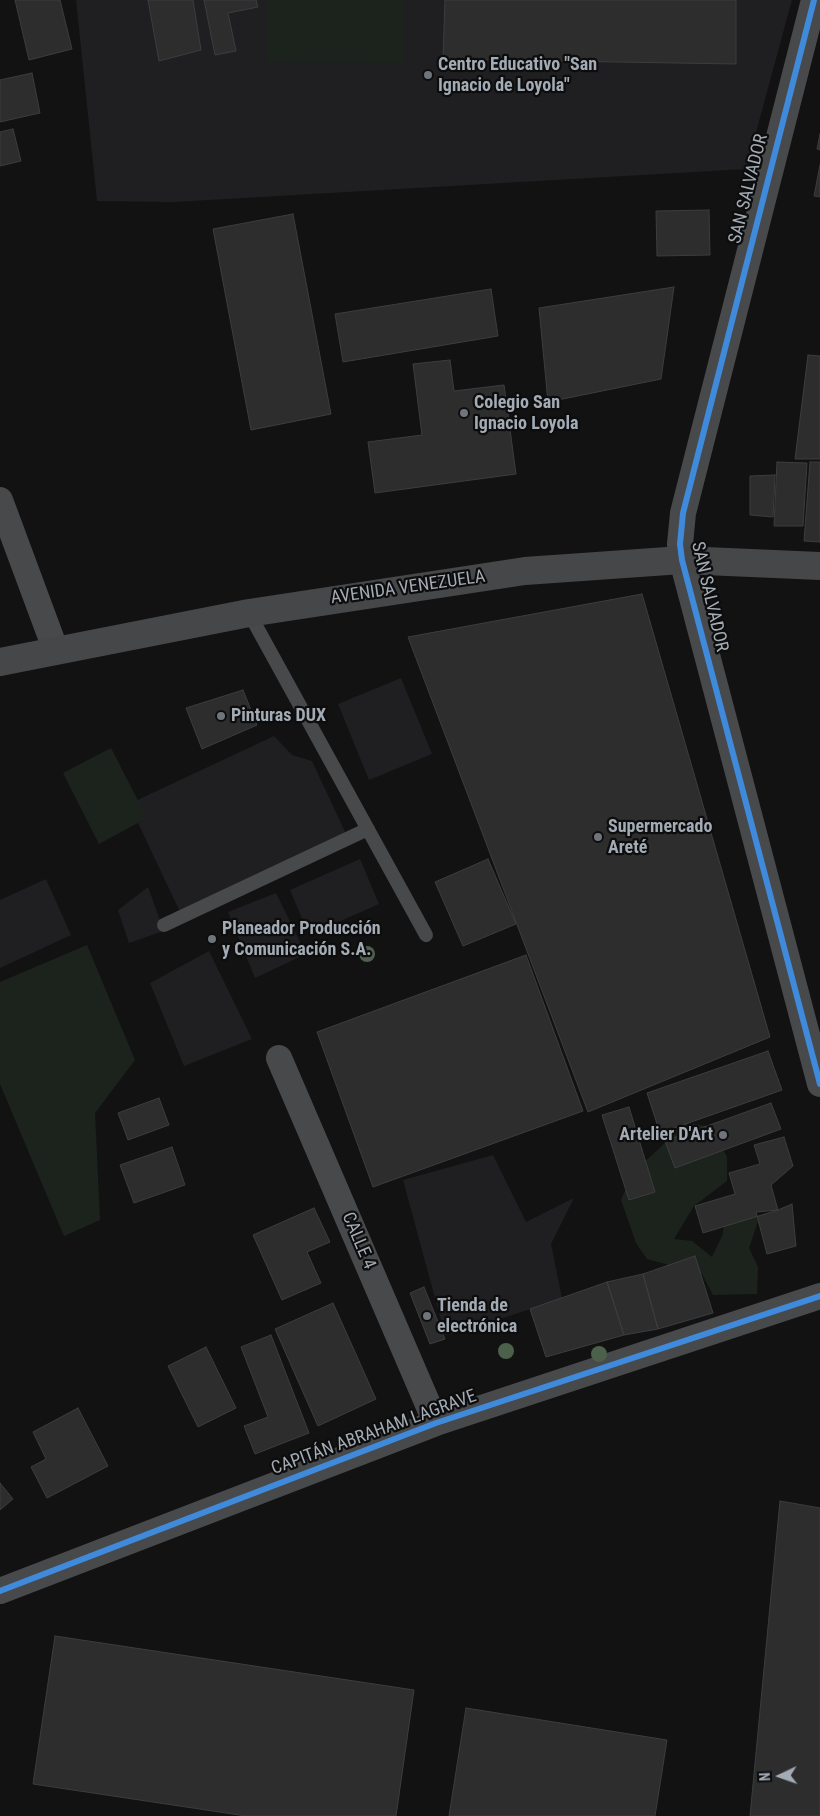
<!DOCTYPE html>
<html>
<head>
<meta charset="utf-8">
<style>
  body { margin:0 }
  #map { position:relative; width:820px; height:1816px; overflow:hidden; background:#121213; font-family:"Roboto Condensed",sans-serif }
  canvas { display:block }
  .north { position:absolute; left:755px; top:1751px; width:50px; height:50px; -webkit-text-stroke:4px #0d0d0e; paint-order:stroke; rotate:267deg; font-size:14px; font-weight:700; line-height:20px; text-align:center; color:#a3abb4 }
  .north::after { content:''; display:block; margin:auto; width:18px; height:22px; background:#a3abb4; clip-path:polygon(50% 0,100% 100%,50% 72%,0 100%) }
</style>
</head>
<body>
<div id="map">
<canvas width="820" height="1816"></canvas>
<div class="north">N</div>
</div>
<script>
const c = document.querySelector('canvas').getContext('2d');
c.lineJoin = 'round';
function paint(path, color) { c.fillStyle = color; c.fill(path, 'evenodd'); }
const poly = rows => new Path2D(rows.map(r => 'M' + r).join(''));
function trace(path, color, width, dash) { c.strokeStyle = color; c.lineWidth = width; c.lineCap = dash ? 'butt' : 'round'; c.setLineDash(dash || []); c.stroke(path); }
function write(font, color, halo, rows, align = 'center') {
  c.font = font + ' "Roboto Condensed",sans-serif'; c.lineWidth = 4.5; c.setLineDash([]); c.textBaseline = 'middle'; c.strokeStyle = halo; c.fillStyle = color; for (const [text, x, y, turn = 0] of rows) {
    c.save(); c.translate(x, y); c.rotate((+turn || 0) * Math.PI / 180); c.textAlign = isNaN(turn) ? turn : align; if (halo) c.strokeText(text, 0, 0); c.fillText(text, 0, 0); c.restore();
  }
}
paint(poly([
  [76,0,792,0,746,169,174,202,97,201],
  [401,678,432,754,369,780,338,704],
  [274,736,292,755,312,761,347,836,181,914,129,804],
  [360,859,379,904,309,935,290,890],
  [46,879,71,935,0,968,0,900],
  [148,887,164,931,129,943,118,910],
  [276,893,306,954,255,978,228,912],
  [209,951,252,1039,184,1066,150,983],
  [493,1155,526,1222,574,1198,551,1244,563,1303,530,1309,459,1333,445,1335,403,1180]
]), '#1f1f21');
paint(poly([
  [268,0,403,0,403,63,268,62],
  [111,748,147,818,99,844,63,773],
  [87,945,135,1060,95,1113,100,1220,64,1236,0,1084,0,982],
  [683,1122,712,1127,727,1157,727,1181,694,1206,674,1239,692,1241,712,1257,723,1234,725,1199,751,1205,758,1221,749,1248,758,1267,757,1294,713,1295,702,1274,647,1259,636,1243,621,1200,633,1172,660,1148]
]), '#1c231d');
const building = poly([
  [15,0,60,0,72,49,29,60,15,0],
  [148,0,193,0,201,50,159,61,148,0],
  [204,0,256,0,258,7,228,13,236,51,215,55,204,0],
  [445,0,736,0,736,64,443,59,445,0],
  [32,73,40,113,0,122,0,80,32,73],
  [13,129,21,161,0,166,0,132,13,129],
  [820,134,820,150,817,149,820,134],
  [820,165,820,197,814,196,820,165],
  [709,210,710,255,657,256,656,211,709,210],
  [293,214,331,414,251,430,213,229,293,214],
  [674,287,661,379,548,402,539,308,674,287],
  [491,289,498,336,343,362,335,314,491,289],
  [808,355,820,356,820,459,795,459,808,355],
  [450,360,454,391,504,385,516,474,375,493,368,442,422,435,413,364,450,360],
  [777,462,807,463,803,526,774,526,777,462],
  [810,462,820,462,820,542,804,541,810,462],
  [775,475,773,517,750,515,750,476,775,475],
  [642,594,770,1037,588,1112,408,637,642,594],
  [243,690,257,725,202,749,186,708,243,690],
  [488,859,516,924,463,946,435,882,488,859],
  [526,955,583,1111,373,1187,317,1032,526,955],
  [768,1051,782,1090,660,1133,647,1093,768,1051],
  [159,1098,169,1125,128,1140,118,1113,159,1098],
  [771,1103,781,1129,675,1168,665,1141,771,1103],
  [629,1107,655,1192,629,1200,602,1115,629,1107],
  [784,1137,793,1166,771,1185,778,1210,703,1233,695,1206,735,1194,729,1173,760,1164,754,1145,784,1137],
  [172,1147,185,1185,134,1203,120,1165,172,1147],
  [792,1204,796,1246,767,1254,756,1212,778,1210,792,1204],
  [314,1208,330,1242,307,1252,321,1283,282,1300,253,1235,314,1208],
  [695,1256,713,1313,658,1329,643,1274,695,1256],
  [643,1274,658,1329,624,1335,607,1282,643,1274],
  [607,1282,624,1335,546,1357,530,1309,607,1282],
  [424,1287,445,1339,430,1344,410,1293,424,1287],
  [333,1303,376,1399,318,1426,275,1329,333,1303],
  [271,1335,309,1433,255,1454,244,1426,268,1417,241,1347,271,1335],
  [206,1347,236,1408,198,1427,168,1366,206,1347],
  [78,1408,108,1466,47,1498,31,1467,46,1459,33,1432,78,1408],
  [0,1483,13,1499,0,1510,0,1483],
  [780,1501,820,1508,820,1816,750,1816,780,1501],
  [55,1636,414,1690,396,1816,246,1816,33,1784,55,1636],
  [466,1708,667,1740,655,1816,449,1816,466,1708]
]);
paint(building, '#2d2d2e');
trace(building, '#3b3d3f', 1);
trace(poly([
  [249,613,426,935],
  [164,925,368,829]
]), '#47494b', 14);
trace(poly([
  [814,0,683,513,680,544,682,560,820,1084],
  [0,500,56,651],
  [279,1058,436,1423],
  [0,1591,436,1423,820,1296]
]), '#47494b', 26);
trace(poly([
  [0,662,249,613,525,571,682,560,820,566]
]), '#464749', 28);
trace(poly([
  [814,0,683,513,680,544,682,560,820,1084],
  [0,1591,436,1423,820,1296]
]), '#408adc', 6);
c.fillStyle = '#4d604c';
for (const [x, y] of [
  [367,954],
  [506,1351],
  [599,1354]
]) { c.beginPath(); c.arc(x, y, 8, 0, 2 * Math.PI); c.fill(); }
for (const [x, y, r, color] of [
  [428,75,5,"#70757c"],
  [464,413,5,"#70757c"],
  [221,716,5,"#70757c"],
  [598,837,5,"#70757c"],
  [212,939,5,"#70757c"],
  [723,1135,5,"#70757c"],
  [427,1316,5,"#70757c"]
]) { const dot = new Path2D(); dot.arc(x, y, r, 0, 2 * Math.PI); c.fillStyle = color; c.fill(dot); trace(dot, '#0d0d0e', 2); }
write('bold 18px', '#a3abb4', '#0d0d0e', [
  ["Centro Educativo \"San",438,65],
  ["Ignacio de Loyola\"",438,86],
  ["Colegio San",474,403],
  ["Ignacio Loyola",474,424],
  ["Pinturas DUX",231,716],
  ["Supermercado",608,827],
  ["Areté",608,848],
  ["Planeador Producción",222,929],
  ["y Comunicación S.A.",222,950],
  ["Artelier D'Art",713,1135,"right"],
  ["Tienda de",437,1306],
  ["electrónica",437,1327]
], 'left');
write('18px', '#a3abb4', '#0d0d0e', [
  ["SAN SALVADOR",749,189,-76],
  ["AVENIDA VENEZUELA",408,588,-8],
  ["SAN SALVADOR",709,597,77],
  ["CALLE 4",358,1241,67],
  ["CAPITÁN ABRAHAM LAGRAVE",374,1433,-20]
]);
</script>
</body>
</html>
